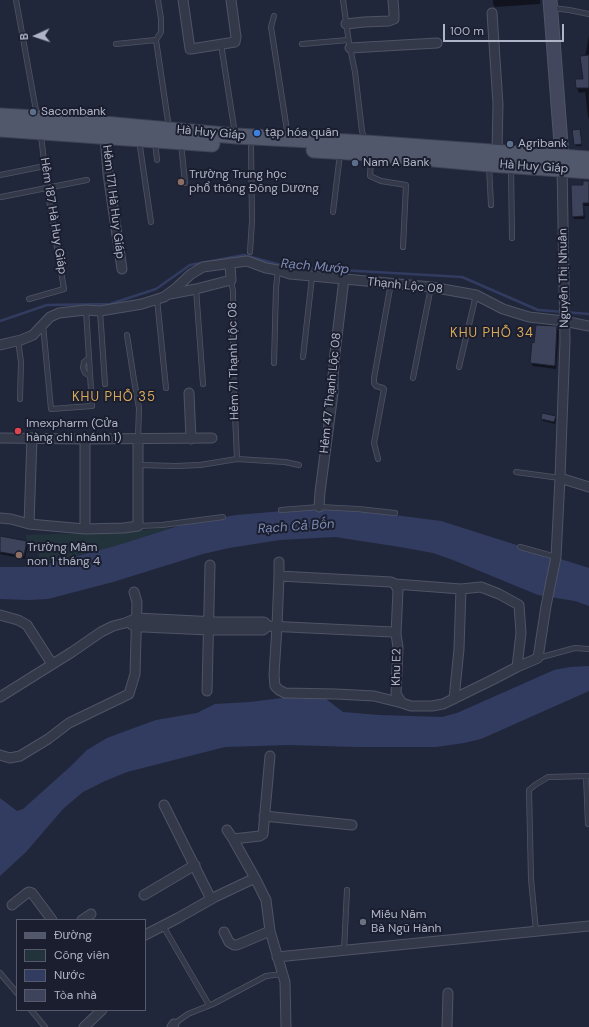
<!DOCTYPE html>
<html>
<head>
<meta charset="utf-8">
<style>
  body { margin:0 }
  #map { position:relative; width:589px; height:1027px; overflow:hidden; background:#21273a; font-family:"DM Sans",sans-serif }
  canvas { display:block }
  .legend { position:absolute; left:16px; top:919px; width:130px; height:92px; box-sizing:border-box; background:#1a1e2f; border:1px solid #565a6c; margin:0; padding:5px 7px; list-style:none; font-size:12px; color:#afb4c7 }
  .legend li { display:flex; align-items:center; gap:8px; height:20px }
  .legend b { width:20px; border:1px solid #565a6c }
  .north { position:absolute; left:16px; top:16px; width:40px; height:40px; -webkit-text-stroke:3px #1a1e2f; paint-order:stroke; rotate:267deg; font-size:11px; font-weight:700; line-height:16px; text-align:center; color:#afb4c7 }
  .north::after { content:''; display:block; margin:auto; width:14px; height:18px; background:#afb4c7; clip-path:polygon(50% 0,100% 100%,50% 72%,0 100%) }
  .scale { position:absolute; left:443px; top:24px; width:121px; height:18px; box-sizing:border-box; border:2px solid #afb4c7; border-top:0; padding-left:5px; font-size:12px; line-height:14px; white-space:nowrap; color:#afb4c7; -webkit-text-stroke:3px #1a1e2f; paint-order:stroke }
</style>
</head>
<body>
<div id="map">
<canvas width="589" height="1027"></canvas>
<ul class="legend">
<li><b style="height:5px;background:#52586b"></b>Đường</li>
<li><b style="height:11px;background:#23333b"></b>Công viên</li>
<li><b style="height:11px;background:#323c60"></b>Nước</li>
<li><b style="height:11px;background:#3c435a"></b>Tòa nhà</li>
</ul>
<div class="north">B</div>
<div class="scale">100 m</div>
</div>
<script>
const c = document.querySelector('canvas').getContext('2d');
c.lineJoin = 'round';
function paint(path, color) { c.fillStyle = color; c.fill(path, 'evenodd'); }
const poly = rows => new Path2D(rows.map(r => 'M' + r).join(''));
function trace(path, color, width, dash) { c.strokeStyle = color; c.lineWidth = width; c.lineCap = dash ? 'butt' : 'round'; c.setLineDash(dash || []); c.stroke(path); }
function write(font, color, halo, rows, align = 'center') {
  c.font = font + ' "DM Sans",sans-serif'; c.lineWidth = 4; c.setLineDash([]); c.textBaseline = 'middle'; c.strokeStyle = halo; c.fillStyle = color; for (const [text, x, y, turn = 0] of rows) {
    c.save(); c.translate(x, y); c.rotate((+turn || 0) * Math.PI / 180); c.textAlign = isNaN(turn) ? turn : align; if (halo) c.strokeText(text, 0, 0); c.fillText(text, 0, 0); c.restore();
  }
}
paint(poly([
  [170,527,171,528,115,546,39,565,38,545,34,544,33,540,27,541,26,535,128,532]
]), '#23333b');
paint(poly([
  [319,508,356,510,441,521,589,568,589,606,575,601,538,595,453,560,433,553,400,547,335,537,280,540,229,548,203,554,113,582,48,599,29,600,0,599,0,567,23,567,43,565,115,546,181,525,236,515],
  [589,666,589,691,481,739,464,743,436,747,357,747,289,745,225,747,127,772,105,781,83,792,63,809,26,852,0,876,0,798,17,811,23,809,71,766,87,750,107,738,123,732,156,720,197,713,215,704,250,702,282,698,326,699,343,712,379,715,442,717,457,713,554,670,570,667]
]), '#323c60');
paint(poly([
  [493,0,540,0,540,4,495,7,493,4],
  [589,35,589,119,588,117,585,92,579,93,577,88,576,80,584,80,585,57],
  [579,130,581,132,582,146,576,146,575,144],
  [589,182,589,206,584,206,585,219,574,219,573,216,584,186],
  [557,327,559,331,556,369,533,366,531,363,535,344],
  [555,417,556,419,555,424,543,421,542,419],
  [0,537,26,541,28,545,25,559,0,554]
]), '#0007');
trace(poly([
  [0,321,47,305,110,304,156,289,190,265,244,255,288,267,462,277,538,310,589,314]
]), '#323c60', 2.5);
const building = poly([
  [589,55,589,88,576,88,575,79,583,79,580,56,589,55],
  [580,129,582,144,574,145,572,130,580,129],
  [583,181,589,181,589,203,583,203,584,216,572,217,571,185,583,185,583,181],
  [536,325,557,326,555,366,530,363,532,342,534,343,536,325],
  [542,413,556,416,554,422,541,419,542,413],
  [0,536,27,541,24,556,0,552,0,536]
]);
paint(building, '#3c435a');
trace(building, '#1c2031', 1);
const lane = poly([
  [16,0,37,116],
  [343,0,349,43,355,72,362,131,365,141],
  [552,8,569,10,589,14],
  [274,16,271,27,288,137],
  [156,40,161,32,161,19,158,0],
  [116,44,156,40,169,128],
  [221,44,235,134],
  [302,44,348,40],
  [139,140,151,222],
  [155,142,157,160],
  [181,143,185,183],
  [370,156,371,160,370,176,381,181,406,185,403,247],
  [489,166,491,205],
  [511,167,512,238],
  [0,175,45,166],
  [1,197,87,180],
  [333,212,340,154],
  [250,252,252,221,251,147],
  [231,280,233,291,233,370,237,459],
  [196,289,203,384],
  [29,299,64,289,47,188,41,135],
  [157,299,166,388],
  [100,311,105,384],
  [43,325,51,409,92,406,86,310],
  [127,335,134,380,139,408,138,439],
  [18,340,21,362,20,399],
  [303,357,312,277],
  [89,358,84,362,83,368,85,373,90,376],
  [274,363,276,288,278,270],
  [459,367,476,295],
  [413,378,431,287],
  [378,459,374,443,384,389,383,388,376,386,374,383,374,378,391,283],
  [138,465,176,466,200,465,237,459,285,462,299,465],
  [516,472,560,478],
  [281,510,319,507,358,509,395,513],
  [138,526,162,525,223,517],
  [520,547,556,557],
  [538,658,575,648,589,649],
  [586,776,588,824],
  [163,926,209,1005],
  [536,931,531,879,529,790,535,785,548,777,589,776],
  [344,950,347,890],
  [0,973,17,993],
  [31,1010,45,1027],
  [174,1024,188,1014,213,1004,266,976,283,974]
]);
const street = poly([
  [183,0,190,49,191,49,235,42,236,37,231,0],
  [492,13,498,104,497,152],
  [346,24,364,22,389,21,394,19,394,13,393,0],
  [350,48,437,43],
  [105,136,108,174,122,269],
  [170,294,196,289,231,280,230,263],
  [0,345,21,340,33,335,50,317,59,313,86,310,100,311,142,304,164,297,175,289,191,274,203,267,247,261,266,268,278,270,290,274,431,287,476,295,503,309,529,317,564,321,589,326],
  [189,393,191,439],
  [0,438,85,439,212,438],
  [85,439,85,529],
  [560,478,589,487],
  [319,507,320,492,333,393,333,377,335,353,344,279],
  [0,518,11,519,29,524,85,529,124,528,138,526,138,439],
  [29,524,32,438],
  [279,562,279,576,277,626,274,675,275,686,279,690,285,693,336,694,374,696,402,703],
  [279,576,391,582,395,584,398,590,396,634],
  [395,584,461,589,481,587,499,594,519,605,521,633,517,667],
  [0,615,18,620,27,625,52,664],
  [132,625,137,627,144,627,208,630,263,630,268,626],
  [268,626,392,632,396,634,398,647,396,694,402,703,411,706,432,706,443,704,492,680,517,667,538,658,546,606,556,557,560,478,565,341,562,164],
  [207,691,210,565],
  [0,697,72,652,101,632,113,626,125,623,137,618,217,622,264,622,268,626],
  [454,699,459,649,461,589],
  [0,755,10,758,20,756,48,739,69,723,129,694,135,674,137,602,134,592],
  [164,805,211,899],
  [264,816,352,825],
  [227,830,233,839,255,878,266,900,270,931,285,982,286,1027],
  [233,839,260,836,263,834,270,756],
  [144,895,195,865],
  [12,905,27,893,29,892,32,893,52,920],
  [82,920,91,914],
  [224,932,229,942,234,945,237,945,270,931],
  [145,935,178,918,215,897,255,878],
  [277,957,589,926],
  [84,1027,102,1010],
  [172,1027,174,1024],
  [447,1027,448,993]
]);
const secondary = poly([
  [550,0,562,157]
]);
const primary = poly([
  [0,116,37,118,236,136,366,143,589,159],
  [0,129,212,144],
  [314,150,368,153,489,164,589,171]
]);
trace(lane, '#4f5465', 6);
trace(street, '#4f5465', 11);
trace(secondary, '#4f5465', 15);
trace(primary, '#3e4254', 17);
trace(lane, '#34394a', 4.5);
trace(street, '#34394a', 9);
trace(secondary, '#42475d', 13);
trace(primary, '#52586b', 15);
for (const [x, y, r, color] of [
  [33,112,4,"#5c6f8a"],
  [257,133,4,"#3f7fe0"],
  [510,144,4,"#5c6f8a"],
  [355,163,4,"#5c6f8a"],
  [181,182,4,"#8d6e63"],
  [18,431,4,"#e0444e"],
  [19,555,4,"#8d6e63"],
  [363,922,4,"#6b7280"]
]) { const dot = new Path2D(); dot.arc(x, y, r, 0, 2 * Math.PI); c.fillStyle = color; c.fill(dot); trace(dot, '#1a1e2f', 1.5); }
write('12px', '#afb4c7', '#1a1e2f', [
  ["Sacombank",41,112],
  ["tạp hóa quân",265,133],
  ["Agribank",518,144],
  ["Nam A Bank",363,163],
  ["Trường Trung học",189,175],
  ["phổ thông Đông Dương",189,189],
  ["Imexpharm (Cửa",26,424],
  ["hàng chi nhánh 1)",26,438],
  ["Trường Mầm",27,548],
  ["non 1 tháng 4",27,562],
  ["Miếu Năm",371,915],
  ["Bà Ngũ Hành",371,929]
], 'left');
write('12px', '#afb4c7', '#1a1e2f', [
  ["Hà Huy Giáp",211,133,5],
  ["Hà Huy Giáp",534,167,4],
  ["Hẻm 171 Hà Huy Giáp",113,202,83],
  ["Hẻm 187 Hà Huy Giáp",53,216,81],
  ["Nguyễn Thị Nhuần",564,278,-91],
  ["Thạnh Lộc 08",405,286,6],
  ["Hẻm 71 Thạnh Lộc 08",234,361,-91],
  ["Hẻm 47 Thạnh Lộc 08",331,393,-84],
  ["Khu E2",397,667,-89]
]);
write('italic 13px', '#7e8bb4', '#1a1e2f', [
  ["Rạch Mướp",315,267,5],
  ["Rạch Cả Bốn",296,527,-4]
]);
c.letterSpacing = '1px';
write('13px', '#d7a85a', '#1a1e2f', [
  ["KHU PHỐ 34",492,334],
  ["KHU PHỐ 35",114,398]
]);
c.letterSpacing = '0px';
</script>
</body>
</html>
